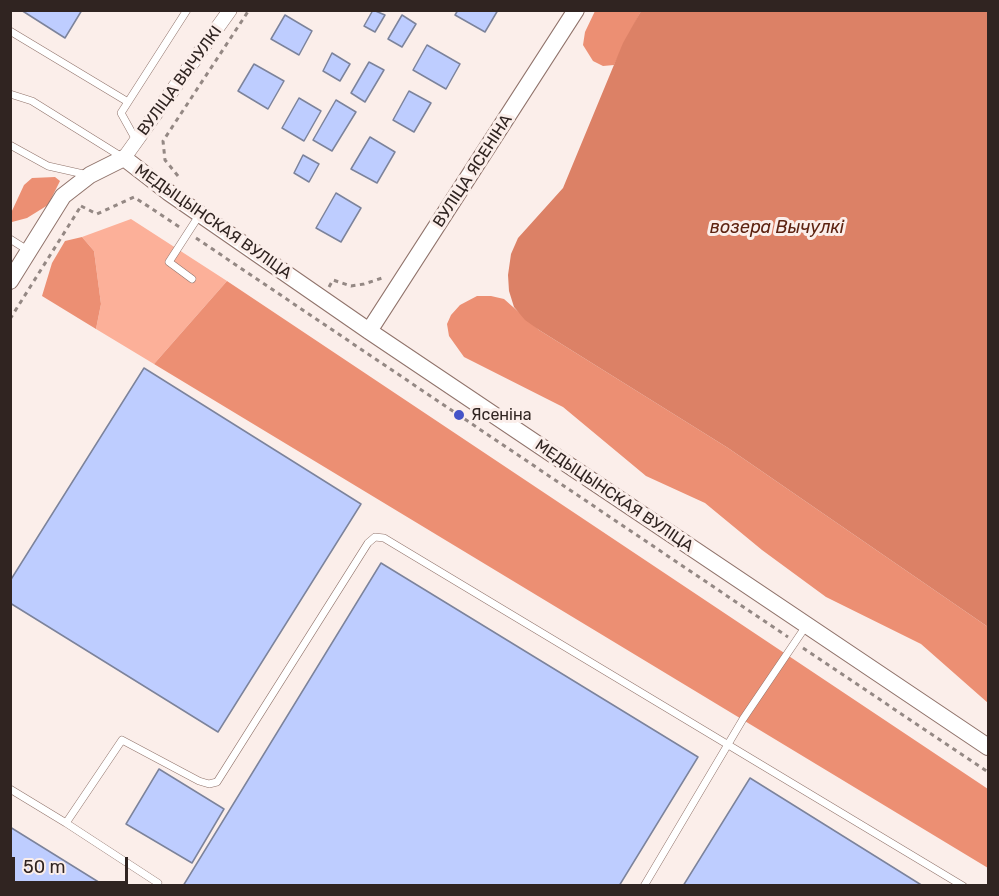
<!DOCTYPE html>
<html>
<head>
<meta charset="utf-8">
<style>
  body { margin:0 }
  #map { position:relative; width:999px; height:896px; overflow:hidden; background:#fbeeea; font-family:Rubik,sans-serif }
  canvas { display:block }
  .frame { position:absolute; inset:0; border:12px solid #302421; pointer-events:none }
  .scale { position:absolute; left:12px; top:857px; width:116px; height:27px; box-sizing:border-box; border:3px solid #302421; border-top:0; padding-left:8px; font-size:18px; line-height:21px; white-space:nowrap; color:#302421; -webkit-text-stroke:4px #fbeeea; paint-order:stroke }
</style>
</head>
<body>
<div id="map">
<canvas width="999" height="896"></canvas>
<div class="frame"></div>
<div class="scale">50 m</div>
</div>
<script>
const c = document.querySelector('canvas').getContext('2d');
c.lineJoin = 'round';
function paint(path, color) { c.fillStyle = color; c.fill(path, 'evenodd'); }
const poly = rows => new Path2D(rows.map(r => 'M' + r).join(''));
function trace(path, color, width, dash) { c.strokeStyle = color; c.lineWidth = width; c.lineCap = dash ? 'butt' : 'round'; c.setLineDash(dash || []); c.stroke(path); }
function write(font, color, halo, rows, align = 'center') {
  c.font = font + ' Rubik,sans-serif'; c.lineWidth = 6; c.setLineDash([]); c.textBaseline = 'middle'; c.strokeStyle = halo; c.fillStyle = color; for (const [text, x, y, turn = 0] of rows) {
    c.save(); c.translate(x, y); c.rotate((+turn || 0) * Math.PI / 180); c.textAlign = isNaN(turn) ? turn : align; if (halo) c.strokeText(text, 0, 0); c.fillText(text, 0, 0); c.restore();
  }
}
paint(poly([
  [131,219,227,281,154,364,96,329,101,304,94,251,82,237]
]), '#fcb099');
paint(poly([
  [595,11,641,11,614,65,603,66,593,61,583,45,585,32],
  [55,177,60,181,48,205,27,218,12,222,11,213,24,185,32,178],
  [82,237,94,251,101,304,96,329,42,296,52,263,65,241],
  [227,281,988,789,988,868,154,364],
  [477,296,491,296,504,299,539,330,728,448,988,627,988,703,921,644,826,597,762,550,705,503,646,476,563,407,464,357,449,336,447,324,451,315,460,305]
]), '#ec8f73');
paint(poly([
  [641,11,988,11,988,627,728,448,539,330,525,320,514,307,509,291,508,275,511,254,518,238,563,188,623,43]
]), '#dc8166');
const building = poly([
  [21,10,82,10,65,38,21,10],
  [373,10,385,15,375,32,364,26,373,10],
  [458,10,498,10,485,32,455,15,458,10],
  [285,15,312,31,299,55,271,39,285,15],
  [402,15,416,24,402,47,388,39,402,15],
  [427,45,460,64,446,89,413,70,427,45],
  [332,53,350,64,340,81,323,71,332,53],
  [369,62,384,70,365,102,351,93,369,62],
  [254,64,284,81,268,109,238,91,254,64],
  [409,91,431,103,414,132,393,120,409,91],
  [299,98,321,111,304,141,282,128,299,98],
  [336,100,356,112,332,151,313,140,336,100],
  [370,137,395,152,377,183,351,169,370,137],
  [303,155,319,164,309,182,294,173,303,155],
  [336,193,361,208,341,242,316,228,336,193],
  [144,368,361,504,218,732,10,603,10,581,144,368],
  [381,563,698,757,619,886,183,886,381,563],
  [159,769,224,809,192,863,126,824,159,769],
  [750,778,923,886,683,886,750,778],
  [10,827,105,886,10,886,10,827]
]);
paint(building, '#becdff');
trace(building, '#7c839b', 1.5);
const service = poly([
  [10,31,128,102],
  [10,94,32,101,122,157],
  [136,140,121,113,187,10],
  [10,145,48,166,88,175],
  [10,239,29,251],
  [192,279,169,262,200,214],
  [10,789,66,823,122,740,199,781,209,784,217,782,368,543,375,537,384,538,963,886],
  [66,823,158,883],
  [644,886,743,719,806,626]
]);
const minor = poly([
  [124,158,230,10]
]);
const tertiary = poly([
  [10,281,63,196,90,175,124,158,168,192,369,331,988,747],
  [369,331,576,10]
]);
trace(service, '#90736b', 8);
trace(minor, '#90736b', 15);
trace(tertiary, '#90736b', 18);
trace(poly([
  [178,176,165,160,163,141,249,10],
  [81,206,97,214,134,197,181,228],
  [196,238,788,637],
  [329,287,333,280,351,286,364,284,385,277],
  [10,319,81,206],
  [803,648,988,772]
]), '#948884', 3, [4.5, 4.5]);
trace(service, '#fff', 7);
trace(minor, '#fff', 14);
trace(tertiary, '#fff', 16);
for (const [x, y, r, color] of [
  [459,415,6,"#4554c8"]
]) { const dot = new Path2D(); dot.arc(x, y, r, 0, 2 * Math.PI); c.fillStyle = color; c.fill(dot); trace(dot, '#fbeeea', 2); }
write('16px', '#302421', '#fbeeea', [
  ["ВУЛІЦА ВЫЧУЛКІ",180,81,-54],
  ["ВУЛІЦА ЯСЕНІНА",473,171,-57],
  ["МЕДЫЦЫНСКАЯ ВУЛІЦА",213,222,35],
  ["МЕДЫЦЫНСКАЯ ВУЛІЦА",614,496,34]
]);
write('16px', '#302421', '#fbeeea', [
  ["Ясеніна",471,415]
], 'left');
write('italic 18px', '#5d2311', '#fbeeea', [
  ["возера Вычулкі",777,228]
]);
</script>
</body>
</html>
